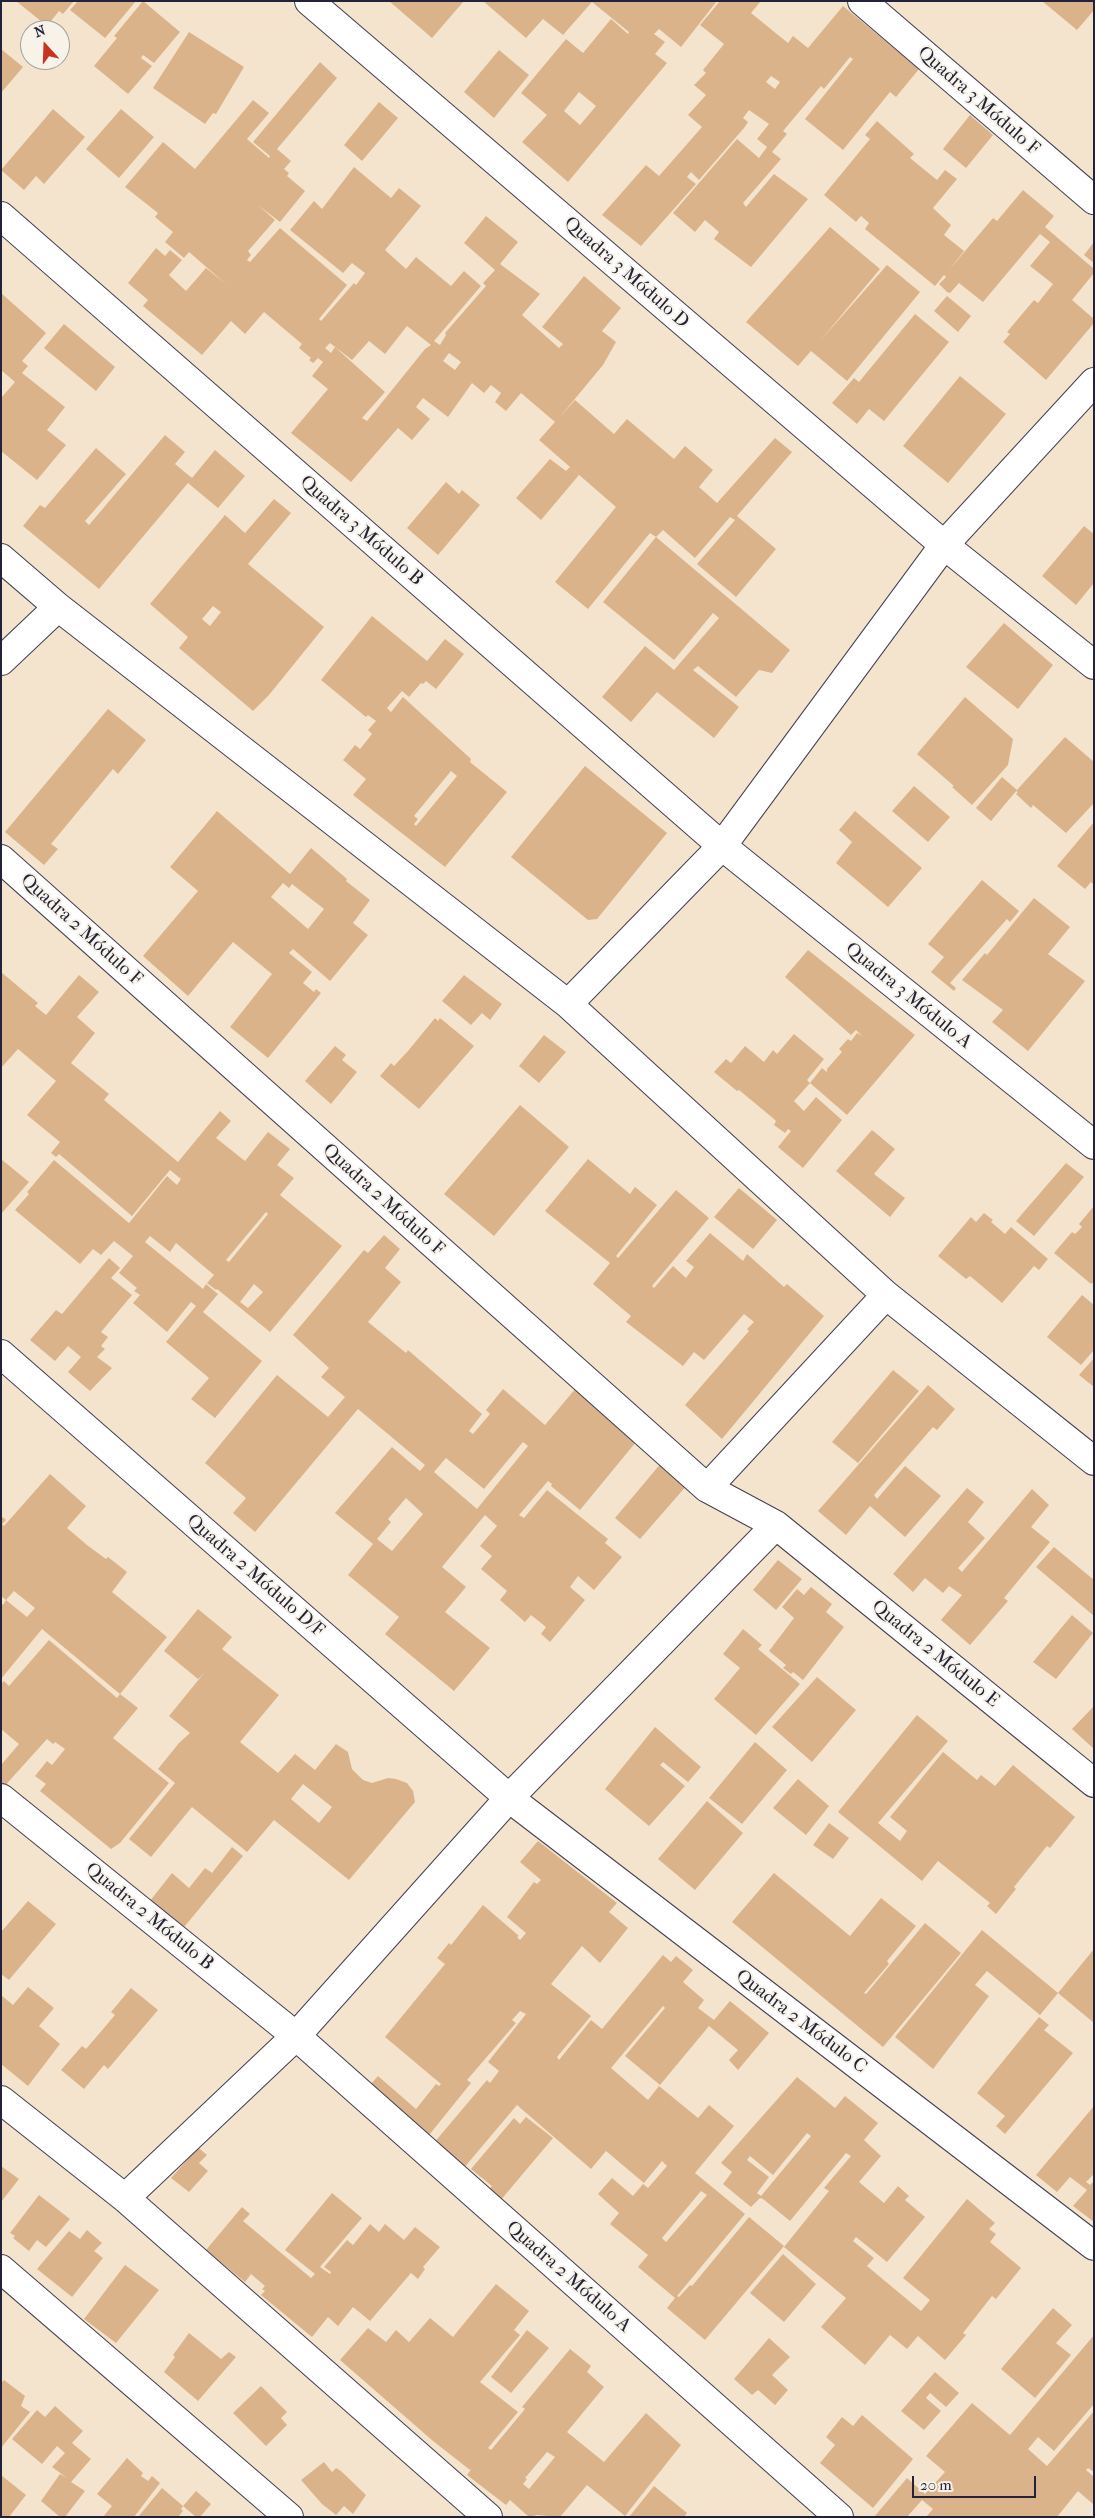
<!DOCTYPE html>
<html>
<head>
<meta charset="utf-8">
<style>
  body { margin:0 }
  #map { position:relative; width:1095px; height:2518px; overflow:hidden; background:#f5e4cd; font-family:"IM FELL French Canon",serif }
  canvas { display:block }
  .frame { position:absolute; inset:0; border:2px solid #22223b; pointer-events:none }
  .north { position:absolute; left:20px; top:20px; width:50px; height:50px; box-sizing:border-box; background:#f7f3e8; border:1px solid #a29fa3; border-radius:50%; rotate:340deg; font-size:14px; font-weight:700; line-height:20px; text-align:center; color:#22223b }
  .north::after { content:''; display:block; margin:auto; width:18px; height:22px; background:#c8321e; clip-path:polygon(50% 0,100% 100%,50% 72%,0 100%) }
  .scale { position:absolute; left:912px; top:2476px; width:124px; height:22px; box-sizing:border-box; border:2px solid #22223b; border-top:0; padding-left:6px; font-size:15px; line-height:18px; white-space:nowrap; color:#22223b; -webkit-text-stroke:4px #f7f3e8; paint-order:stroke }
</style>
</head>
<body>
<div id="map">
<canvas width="1095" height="2518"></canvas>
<div class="frame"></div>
<div class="north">N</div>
<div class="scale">20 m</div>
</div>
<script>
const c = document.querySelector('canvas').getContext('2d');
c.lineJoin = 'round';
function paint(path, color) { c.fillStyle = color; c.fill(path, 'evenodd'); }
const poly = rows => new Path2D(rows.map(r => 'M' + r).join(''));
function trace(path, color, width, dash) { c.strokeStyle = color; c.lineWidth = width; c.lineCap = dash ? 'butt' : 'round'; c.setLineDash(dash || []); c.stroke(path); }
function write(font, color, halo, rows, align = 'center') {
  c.font = font + ' "IM FELL French Canon",serif'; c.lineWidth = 4; c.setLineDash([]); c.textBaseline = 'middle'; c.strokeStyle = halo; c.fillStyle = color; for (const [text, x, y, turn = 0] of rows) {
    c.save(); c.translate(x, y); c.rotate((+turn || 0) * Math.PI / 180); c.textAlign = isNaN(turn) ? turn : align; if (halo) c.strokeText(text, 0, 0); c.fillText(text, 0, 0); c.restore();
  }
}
paint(poly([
  [16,1,74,1,63,14,59,11,47,26],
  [78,1,136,1,105,38,70,10],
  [143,1,180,32,154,63,143,55,141,58,152,66,128,94,94,66,117,38,114,36],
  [389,1,464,1,432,38],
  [483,1,717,1,681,47,659,29,654,34,665,42,655,54,667,63,568,182,522,142,547,115,521,93,566,39,583,53,611,19,628,34,629,32,592,2,563,35,543,19,526,38],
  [579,92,596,106,580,125,564,111],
  [720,1,761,1,751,13,788,43,793,36,808,48,843,6,919,69,896,97,890,92,843,150,805,119,853,59,850,57,824,89,821,86,783,131,787,134,772,152,781,159,743,203,746,207,774,174,808,199,751,267,714,239,719,232,705,220,695,232,673,213,737,139,759,158,767,147,757,139,769,124,749,110,743,118,748,122,744,128,699,180,691,172,687,177,696,184,641,246,602,215,646,165,659,176,702,127,688,115,706,95,694,85,706,73,703,70,724,44,700,25],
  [771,76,780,82,775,89,766,82],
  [1042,1,1094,1,1094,10,1077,30],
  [189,32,244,67,216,114,213,113,205,124,153,88],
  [1,49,23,67,1,93],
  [499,50,529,75,494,118,464,92],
  [320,62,337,78,277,149,291,161,284,169,289,173,287,176,305,191,280,222,258,205,275,220,248,251,251,255,247,260,250,262,280,228,347,285,319,319,321,321,354,283,356,285,365,273,352,263,343,273,290,230,314,201,322,209,354,167,391,198,399,188,421,206,385,250,406,269,416,257,451,286,464,271,481,286,434,341,440,345,446,335,445,333,486,286,483,283,495,270,464,243,486,216,518,242,500,264,540,294,522,315,559,348,563,344,542,327,584,276,621,308,602,331,616,342,603,365,559,418,575,400,614,434,627,419,674,459,685,446,713,470,699,487,717,503,775,438,792,452,737,516,776,549,736,597,697,564,735,520,730,517,695,558,663,530,656,537,650,533,588,609,555,582,616,507,539,440,555,422,521,393,506,411,495,402,501,393,491,385,484,393,472,383,448,417,423,398,416,407,430,419,412,440,398,428,351,482,291,433,328,389,312,376,323,362,318,358,313,363,309,360,311,358,299,348,302,344,264,312,245,334,231,321,202,355,143,306,148,300,128,283,156,248,165,256,170,250,182,260,169,275,186,291,206,268,227,285,189,252,184,258,165,242,173,232,155,217,158,213,125,187,163,142,195,169,253,100,269,113,247,139,269,158,270,156,253,142],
  [407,326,431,345,425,349,367,421,362,418,385,392,335,347,331,353,325,348,330,343,352,360,369,341,385,354],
  [449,353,461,362,455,370,443,361],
  [379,102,398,118,362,161,344,145],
  [53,109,85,137,44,184,36,176,24,190,1,170],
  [121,109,154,137,119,178,86,149],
  [970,115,993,135,966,168,943,149],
  [877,121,914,154,910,158,937,180,945,170,957,179,933,208,951,225,944,235,964,251,949,270,993,218,997,221,1023,190,1054,216,1045,227,1094,269,1094,273,1072,300,1094,319,1094,323,1046,380,1003,342,1010,334,1007,332,1034,300,1038,303,1053,284,1030,266,1050,242,1040,234,983,302,959,283,950,293,947,292,939,284,946,277,944,275,935,286,865,229,869,223,861,216,856,222,824,195,870,139,865,135],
  [830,227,880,269,820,341,887,265,920,292,847,381,811,351,798,366,746,322],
  [1094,242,1094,263,1084,255],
  [1,293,46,333,22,361,28,366,22,373,65,407,47,430,66,445,37,480,1,451,1,398,15,382,1,370],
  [947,296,971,316,958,332,934,311],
  [915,314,949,342,884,421,869,409,857,424,832,403,854,378,859,382],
  [64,324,115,367,96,391,44,348],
  [960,376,1006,414,948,483,903,446],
  [165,435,185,452,175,464,192,478,215,450,245,476,218,508,188,483,99,589,23,526,40,505,45,508,96,448,126,474,85,521,89,525],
  [550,459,566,471,570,467,579,475,541,520,516,498],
  [446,482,459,494,462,490,480,505,438,555,407,528],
  [274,499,291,513,248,564,324,627,269,695,253,711,179,648,188,637,150,604,225,515,245,533],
  [213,606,221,612,210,626,202,619],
  [1084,526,1094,534,1094,583,1076,605,1042,576],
  [656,537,790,650,772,673,759,670,736,697,698,666,693,670,739,707,714,738,657,692,631,722,602,697,645,646,674,670,719,618,713,613,674,660,603,602],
  [372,616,427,661,445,639,464,654,436,689,426,681,423,684,421,683,409,697,402,691,387,708,391,712,403,697,471,759,470,762,507,792,445,867,353,795,366,779,343,760,355,745,360,749,372,734,368,730,376,721,368,715,366,717,321,680],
  [451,771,457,776,416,826,414,824,418,819,414,816],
  [1004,623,1053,665,1018,709,966,667],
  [965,697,1013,739,1008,765,972,805,952,787,954,786,917,754],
  [108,709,146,740,118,774,113,769,51,844,58,849,44,865,5,832],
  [1065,737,1094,762,1094,803,1066,833,1033,805,1031,808,1016,794,1018,792,1016,791],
  [585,766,667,833,597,919,588,920,511,857],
  [1002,777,1017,790,991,821,976,808],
  [914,786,950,817,928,842,892,811],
  [217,811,290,874,311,848,347,879,346,881,370,900,353,923,368,935,330,981,293,949,289,953,312,972,303,983,314,992,316,989,321,993,268,1058,230,1027,272,974,233,942,188,996,143,956,198,891,170,867],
  [283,883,289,888,292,884,324,909,308,929,271,897],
  [855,811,922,868,888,907,836,863,852,842,839,830],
  [1094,822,1094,885,1091,882,1085,889,1057,866],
  [982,880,1019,911,1010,922,1007,919,950,983,956,988,954,991,931,972,944,957,928,944],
  [1034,898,1070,927,1048,954,1085,981,1028,1051,992,1022,1003,1010,962,980,985,953,987,955],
  [808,950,915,1035,847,1115,810,1083,822,1068,827,1072,827,1069,842,1052,839,1049,848,1039,851,1041,857,1033,862,1036,856,1030,851,1035,785,977],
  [1,972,38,1003,35,1006,46,1015,79,975,99,992,77,1017,95,1033,71,1063,109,1094,104,1100,178,1162,220,1111,231,1121,216,1138,245,1161,268,1132,290,1149,277,1165,294,1178,280,1195,342,1246,270,1332,217,1289,216,1290,207,1283,214,1275,176,1243,170,1252,150,1236,145,1242,203,1289,206,1284,218,1294,203,1312,262,1361,215,1418,191,1399,209,1378,166,1342,196,1306,191,1302,167,1332,133,1303,140,1295,134,1291,137,1288,119,1273,133,1256,114,1241,101,1255,93,1249,80,1264,15,1210,29,1194,27,1192,54,1160,129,1223,167,1176,177,1185,181,1179,170,1170,132,1216,59,1154,56,1157,51,1153,60,1142,27,1115,56,1081,18,1049,1,1068],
  [266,1212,268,1214,229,1262,226,1260],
  [254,1284,263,1292,248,1308,240,1302],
  [464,975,502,1004,490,1020,482,1013,471,1025,442,1001],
  [435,1018,438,1021,440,1018,474,1046,419,1109,380,1076,391,1063,394,1066,408,1051],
  [794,1034,824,1059,807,1080,810,1083,794,1101,804,1111,816,1097,842,1120,803,1168,778,1147,791,1131,788,1129,785,1133,774,1125,776,1121,774,1119,739,1090,737,1091,714,1072,726,1059,731,1063,745,1046,764,1062,773,1050,777,1054],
  [544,1035,566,1052,539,1083,519,1066],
  [335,1046,346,1055,342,1060,357,1072,331,1104,305,1081],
  [520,1105,569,1147,494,1236,444,1194],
  [872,1130,895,1149,874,1174,905,1198,890,1217,836,1171],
  [1,1159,29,1182,1,1214],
  [588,1159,630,1194,635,1187,657,1205,616,1256,618,1258,676,1190,709,1218,652,1286,654,1288,673,1266,686,1278,694,1267,686,1261,710,1233,743,1261,747,1254,784,1287,787,1284,824,1316,722,1439,685,1405,749,1331,747,1329,754,1322,744,1314,704,1360,694,1352,683,1366,626,1322,631,1316,593,1284,610,1263,545,1211],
  [1066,1163,1084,1177,1034,1236,1016,1221],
  [739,1188,777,1220,753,1249,714,1217],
  [1094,1206,1094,1282,1091,1284,1054,1253,1072,1232,1075,1234,1082,1227,1079,1224],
  [984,1213,993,1220,991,1222,1005,1234,1011,1227,1048,1259,1039,1270,1034,1266,1002,1303,970,1276,966,1279,938,1256,971,1217,976,1222],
  [384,1235,400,1249,385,1268,401,1282,368,1322,406,1353,408,1350,482,1414,469,1431,473,1434,490,1414,486,1410,503,1389,545,1425,576,1388,611,1416,608,1419,636,1442,580,1510,551,1486,552,1484,548,1481,519,1515,524,1518,547,1490,608,1539,605,1543,622,1557,594,1590,578,1576,570,1587,585,1600,550,1642,541,1634,546,1627,531,1615,525,1622,500,1600,507,1591,481,1569,492,1556,480,1546,497,1526,485,1515,442,1567,466,1587,445,1612,490,1648,454,1691,385,1634,399,1617,348,1575,373,1544,335,1513,392,1447,420,1471,425,1465,358,1409,255,1532,233,1513,246,1498,205,1463,277,1375,328,1417,345,1397,321,1377,329,1368,293,1335,359,1256,364,1250,368,1253],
  [523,1442,528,1446,477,1509,434,1472,446,1458,484,1489],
  [406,1498,423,1514,392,1551,377,1539,391,1522,388,1519],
  [109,1258,120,1268,111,1278,132,1295,101,1332,108,1337,101,1346,105,1349,97,1357,112,1368,90,1391,68,1372,81,1357,68,1346,55,1361,30,1340,56,1310,62,1314],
  [1082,1295,1094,1305,1094,1350,1081,1365,1047,1337],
  [1094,1358,1094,1387,1079,1375],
  [893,1370,919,1391,858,1463,832,1442],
  [928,1385,955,1409,937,1430,933,1427,874,1495,877,1499,905,1466,941,1496,905,1537,870,1506,846,1535,818,1511],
  [662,1462,688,1484,640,1539,615,1518],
  [50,1474,86,1506,67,1528,87,1545,106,1559,108,1557,127,1572,112,1592,167,1637,120,1694,138,1708,113,1738,169,1783,120,1843,111,1849,40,1791,46,1784,35,1776,47,1761,52,1765,65,1749,55,1742,53,1744,47,1739,1,1790,1,1765,19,1744,1,1729,1,1684,4,1681,9,1686,49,1640,117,1698,120,1694,42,1629,1,1679,1,1603,3,1605,6,1600,1,1596,1,1516,6,1520,2,1524,4,1526],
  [14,1591,35,1608,27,1617,6,1600],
  [967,1488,984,1502,968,1522,985,1538,958,1568,962,1572,1032,1489,1049,1505,1031,1527,1050,1542,1004,1598,1008,1601,970,1645,941,1620,962,1595,949,1586,943,1593,925,1578,913,1592,893,1574],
  [1054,1547,1094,1580,1094,1616,1036,1567],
  [778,1560,802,1579,776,1610,753,1590],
  [811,1587,832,1604,826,1612,844,1627,803,1680,793,1672,791,1674,783,1668,786,1665,769,1651,794,1618,782,1607,797,1589,804,1595],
  [198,1609,232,1637,222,1649,279,1695,240,1742,278,1773,295,1754,315,1770,336,1744,348,1752,352,1769,363,1780,372,1783,388,1778,396,1779,407,1783,413,1791,415,1802,349,1880,274,1820,247,1852,192,1807,151,1857,129,1839,175,1783,158,1769,179,1743,190,1733,169,1716,204,1673,198,1679,164,1651],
  [303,1784,332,1807,319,1823,291,1799],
  [1072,1615,1093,1633,1056,1679,1033,1662],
  [743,1629,762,1645,758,1649,800,1684,756,1735,714,1699,740,1668,723,1654],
  [817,1677,856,1710,812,1762,772,1727],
  [1094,1706,1094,1749,1072,1729],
  [917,1715,948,1741,878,1823,900,1841,907,1831,890,1817,943,1752,977,1780,981,1775,995,1786,1013,1765,1075,1817,1050,1848,1047,1846,1014,1887,1016,1889,996,1914,987,1906,990,1903,938,1861,922,1881,838,1812],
  [655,1727,701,1767,688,1782,663,1762,660,1765,685,1786,649,1826,605,1789],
  [755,1742,787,1770,742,1824,709,1798],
  [798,1779,829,1806,806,1835,773,1808],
  [707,1801,743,1833,695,1890,658,1859],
  [829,1823,849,1838,833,1859,813,1845],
  [538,1841,617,1903,609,1912,628,1928,600,1963,582,1946,551,1984,591,2016,557,2057,559,2060,591,2020,602,2029,663,1955,671,1962,676,1956,693,1970,683,1982,704,2000,698,2008,714,2020,730,2001,769,2033,738,2070,729,2060,738,2050,709,2026,660,2085,625,2056,665,2008,663,2006,611,2068,648,2100,659,2086,698,2118,709,2105,734,2126,695,2173,745,2214,677,2296,679,2297,690,2285,692,2286,749,2217,784,2246,705,2340,667,2308,675,2298,638,2267,648,2255,610,2224,619,2213,598,2194,612,2178,633,2196,643,2184,648,2188,667,2166,662,2161,644,2183,606,2151,591,2169,517,2105,463,2169,433,2144,487,2080,490,2083,499,2071,488,2062,526,2014,520,2011,512,2020,516,2023,467,2080,471,2083,421,2145,361,2095,378,2076,416,2109,436,2084,439,2086,441,2084,385,2037,445,1964,437,1958,449,1943,451,1945,483,1905,519,1936,517,1937,520,1940,526,1933,507,1917,534,1882,537,1884,541,1880,520,1862],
  [701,2191,707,2195,666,2242,662,2238],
  [232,1847,243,1856,175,1938,142,1911,172,1873,189,1888,205,1868,212,1873],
  [774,1873,850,1936,881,1898,916,1926,887,1961,889,1964,864,1993,866,1994,925,1923,961,1953,883,2047,732,1922],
  [28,1901,56,1924,9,1980,1,1974,1,1932],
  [982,1930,1058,1993,1040,2015,987,1971,975,1985,989,1996,933,2069,895,2037],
  [1094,1949,1094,2023,1058,1993],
  [28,1987,54,2008,39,2026,60,2044,28,2086,1,2064,1,1995,13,2005],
  [131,1988,158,2010,108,2069,104,2065,84,2089,61,2070,82,2046,86,2049,115,2015,111,2012],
  [1039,2017,1049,2025,1044,2030,1073,2053,1005,2134,996,2126,1005,2116,977,2093],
  [797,2077,835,2108,845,2096,878,2123,864,2140,881,2156,859,2182,884,2203,898,2186,909,2196,905,2200,925,2217,887,2262,856,2237,853,2241,874,2258,867,2266,921,2311,930,2300,903,2278,967,2199,995,2223,989,2229,996,2234,990,2242,1021,2268,996,2299,992,2296,963,2333,966,2335,945,2360,918,2336,907,2349,890,2335,865,2365,821,2327,846,2298,784,2247,829,2191,824,2188,851,2156,846,2153,790,2221,763,2199,760,2198,751,2207,723,2184,732,2172,721,2163],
  [807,2133,811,2136,761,2196,757,2193,769,2177,747,2160,750,2156,773,2175],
  [1094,2106,1094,2174,1086,2182,1090,2185,1094,2181,1094,2222,1073,2206,1087,2190,1070,2177,1057,2192,1036,2175],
  [526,2117,553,2138,500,2201,483,2197,492,2186,471,2169,514,2118,520,2124],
  [195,2145,207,2155,199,2163,208,2171,189,2192,171,2178,188,2159,185,2157],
  [1,2166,19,2179,1,2202],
  [332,2193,362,2218,320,2267,330,2274,331,2272,324,2267,347,2240,353,2245,370,2224,379,2232,385,2224,404,2240,415,2227,440,2247,423,2267,425,2269,418,2279,411,2273,370,2321,353,2307,338,2326,328,2317,312,2337,261,2295,265,2291,262,2289,265,2286,251,2274,245,2282,206,2250,242,2207,250,2214,243,2221,311,2278,315,2274,285,2250],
  [39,2195,70,2219,46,2247,37,2240,29,2251,13,2238,15,2236,10,2233],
  [87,2230,102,2243,94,2251,103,2258,72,2297,37,2269,69,2231,80,2239],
  [783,2254,816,2284,784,2322,750,2293],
  [125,2265,159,2290,116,2343,84,2319],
  [496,2284,529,2311,514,2330,520,2335,480,2382,518,2412,488,2448,491,2450,525,2409,522,2407,570,2349,591,2366,587,2372,604,2387,567,2432,604,2462,646,2413,681,2445,625,2516,587,2485,560,2517,537,2515,529,2517,510,2500,506,2505,467,2475,472,2468,470,2470,433,2441,340,2360,368,2328,386,2342,396,2330,409,2342,430,2318,453,2337],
  [547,2452,555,2457,529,2489,523,2484,527,2479,525,2478],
  [1053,2308,1072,2325,1056,2343,1071,2355,1035,2398,1001,2369],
  [527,2330,549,2348,511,2393,491,2377],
  [189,2333,221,2359,229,2352,236,2357,198,2401,164,2372,175,2357,173,2355],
  [1094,2335,1094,2404,1054,2451,1038,2437,1028,2449,1047,2466,1094,2411,1094,2472,1088,2468,1086,2470,1094,2477,1094,2505,1078,2491,1057,2517,926,2517,933,2509,922,2500,907,2517,874,2517,907,2478,925,2494,945,2472,926,2456,972,2403,1010,2435],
  [769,2338,790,2357,772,2375,788,2390,775,2405,758,2390,752,2395,734,2379],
  [935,2372,959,2393,946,2407,930,2393,926,2398,941,2411,924,2430,901,2411],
  [4,2380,25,2396,21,2406,30,2412,1,2448,1,2383],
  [261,2386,287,2412,281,2418,287,2425,266,2446,233,2413],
  [55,2406,83,2431,72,2443,91,2459,71,2482,85,2491,65,2517,60,2517,41,2501,60,2474,67,2478,52,2467,65,2453,57,2446,42,2464,12,2439,37,2410,45,2417],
  [862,2415,913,2459,873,2508,820,2463,835,2445,826,2437,842,2417,853,2426],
  [127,2458,143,2473,141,2476,148,2481,152,2476,160,2483,134,2517,103,2517,112,2506,97,2494],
  [324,2462,332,2472,336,2468,341,2471,366,2495,353,2514,344,2506,336,2515,322,2504,301,2480],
  [1,2475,26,2495,9,2517,1,2517],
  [654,2486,687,2513,684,2517,629,2517],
  [162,2488,183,2506,181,2509,183,2511,178,2517,138,2517],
  [196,2491,211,2504,200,2517,196,2517,183,2506]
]), '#dbb38a');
const minor = poly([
  [309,1,944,545,1094,665],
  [862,1,1094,200],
  [1,216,722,846,1094,1145],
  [1,558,58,607,568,1004,886,1295,1094,1461],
  [1,661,58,607],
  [1,859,707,1488,776,1525,1094,1783],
  [568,1004,722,846,944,545,1094,382],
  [1,1354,509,1798,1094,2246],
  [707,1488,886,1295],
  [1,1798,296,2036,839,2517],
  [1,2100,125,2198,488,2517],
  [125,2198,296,2036,509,1798,776,1525],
  [1,2269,289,2517]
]);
trace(minor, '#423f51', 30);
trace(minor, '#fff', 28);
write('19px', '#22223b', '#f7f3e8', [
  ["Quadra 3 Módulo F",978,101,41],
  ["Quadra 3 Módulo D",626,273,41],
  ["Quadra 3 Módulo B",361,531,41],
  ["Quadra 2 Módulo F",81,930,42],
  ["Quadra 3 Módulo A",908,996,39],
  ["Quadra 2 Módulo F",383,1200,42],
  ["Quadra 2 Módulo D/F",255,1576,41],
  ["Quadra 2 Módulo E",935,1654,39],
  ["Quadra 2 Módulo B",149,1917,39],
  ["Quadra 2 Módulo C",801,2022,37],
  ["Quadra 2 Módulo A",568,2277,41]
]);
</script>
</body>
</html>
